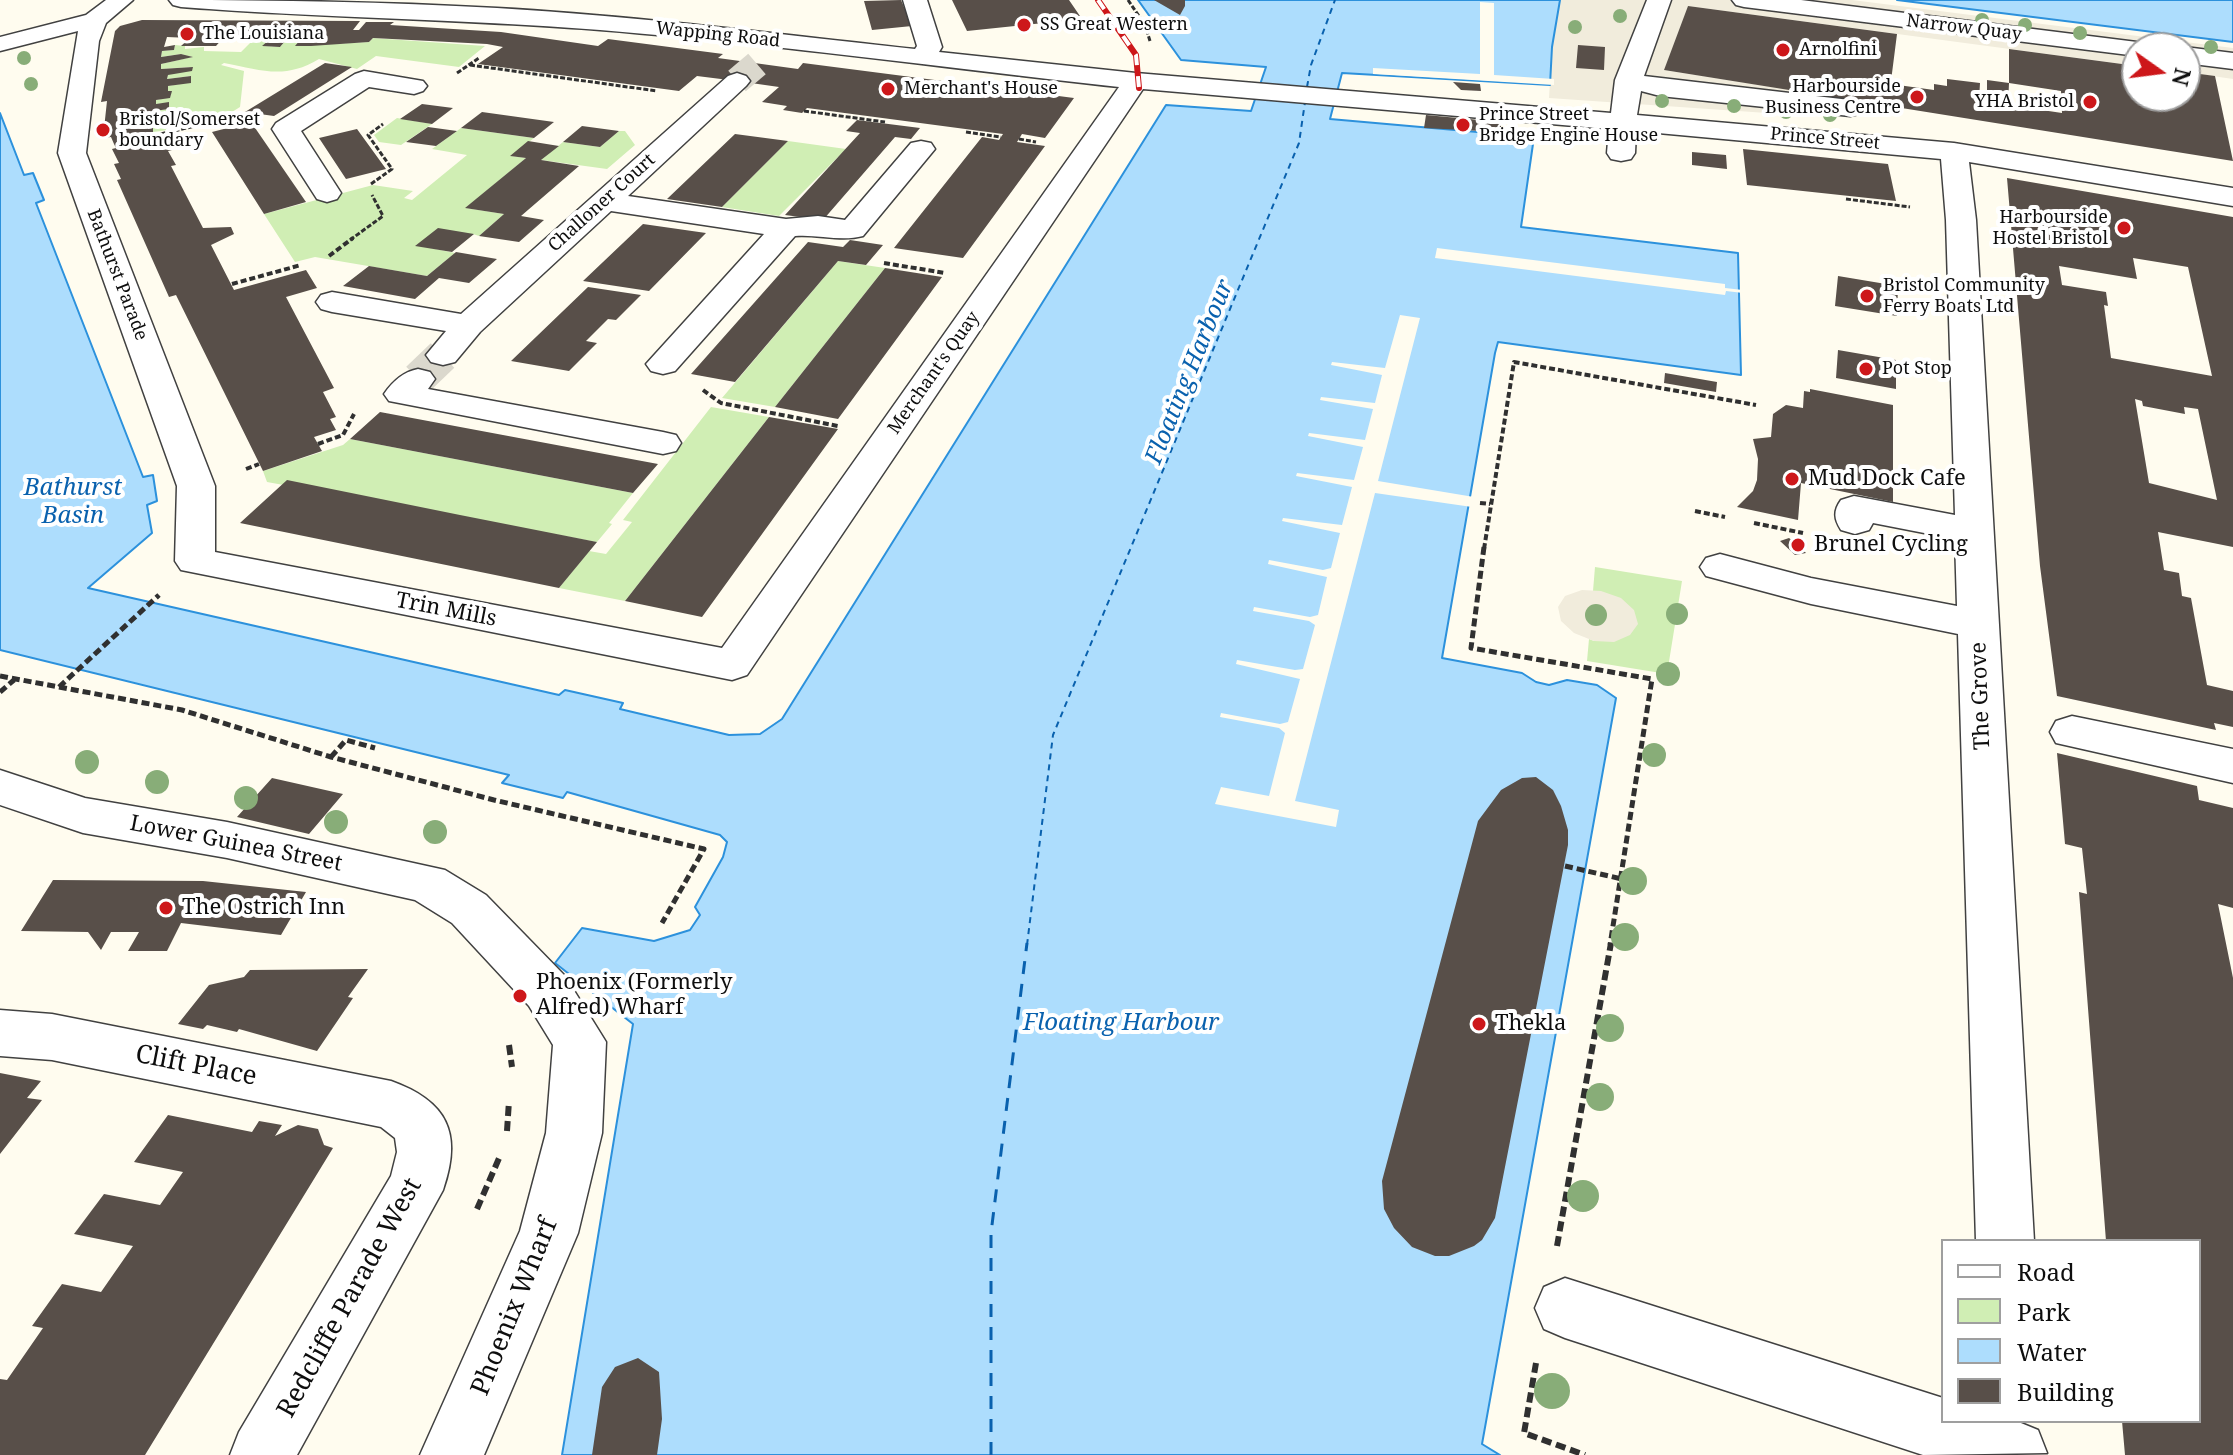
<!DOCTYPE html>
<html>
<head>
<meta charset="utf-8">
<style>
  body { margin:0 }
  #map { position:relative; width:2233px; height:1455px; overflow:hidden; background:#fffcef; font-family:"Noto Serif",serif }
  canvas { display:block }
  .legend { position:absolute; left:1941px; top:1239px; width:260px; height:184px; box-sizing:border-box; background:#fff; border:2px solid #9f9f9f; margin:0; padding:10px 14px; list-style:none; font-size:24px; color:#0e0e0e }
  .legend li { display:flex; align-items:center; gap:16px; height:40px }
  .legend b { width:40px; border:2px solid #9f9f9f }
  .north { position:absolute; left:2121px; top:32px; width:80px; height:80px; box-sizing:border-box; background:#fff; border:2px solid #9f9f9f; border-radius:50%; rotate:104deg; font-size:22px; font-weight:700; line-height:32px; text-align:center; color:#0e0e0e }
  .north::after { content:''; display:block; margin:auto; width:28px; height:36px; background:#cd171a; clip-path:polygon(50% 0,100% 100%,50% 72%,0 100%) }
</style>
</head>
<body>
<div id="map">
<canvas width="2233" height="1455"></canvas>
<ul class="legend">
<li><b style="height:10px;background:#fff"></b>Road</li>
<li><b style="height:22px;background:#d0eeb4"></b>Park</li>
<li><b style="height:22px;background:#adddfd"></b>Water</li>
<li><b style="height:22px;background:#584f49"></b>Building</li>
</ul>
<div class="north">N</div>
</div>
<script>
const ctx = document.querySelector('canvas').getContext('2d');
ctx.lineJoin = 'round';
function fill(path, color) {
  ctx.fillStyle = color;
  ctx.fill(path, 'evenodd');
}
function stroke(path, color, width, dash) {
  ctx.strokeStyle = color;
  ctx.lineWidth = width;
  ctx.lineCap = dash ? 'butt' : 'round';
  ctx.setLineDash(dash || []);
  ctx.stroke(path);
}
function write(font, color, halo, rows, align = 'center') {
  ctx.font = font + ' "Noto Serif",serif';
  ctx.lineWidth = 8;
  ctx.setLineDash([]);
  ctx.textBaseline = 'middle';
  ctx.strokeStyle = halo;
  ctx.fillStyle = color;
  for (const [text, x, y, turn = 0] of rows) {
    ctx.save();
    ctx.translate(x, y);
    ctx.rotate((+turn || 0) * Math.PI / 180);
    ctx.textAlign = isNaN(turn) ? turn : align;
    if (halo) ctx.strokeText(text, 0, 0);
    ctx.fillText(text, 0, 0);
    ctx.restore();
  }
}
const green = new Path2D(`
  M373 38 485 46 459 67 376 56 357 69 319 59C284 80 262 70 224 63L221 65 244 71 240 107C215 124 183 128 153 132V124L167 122V115L153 117 154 111 169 109V103L156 104V100L170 97 171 92 168 91V86L191 82V76L167 79 168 75 192 67 161 69V64L192 57 181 54 161 57 162 51 174 50 175 45 185 46V49L204 47V51L241 52 253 40H269L264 46 280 47 286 40H300L296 46 369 42Z
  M397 118 432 124 401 145 379 142 374 135Z
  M461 128 534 138 511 156 526 158 466 208 504 214 479 236 473 234 416 245 455 253 427 276 315 257 295 262 264 214 373 185 413 191 404 198 412 200 467 155 432 149Z
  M619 131H625L635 145 607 169 541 160 563 142 600 147Z
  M788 141 846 149 779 216 722 207Z
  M838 261 885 268 775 407 722 398Z
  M711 407 769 417 625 601 559 588 589 551 606 554 632 522 623 520Z
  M350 439 633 493 609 523 612 524 597 542 267 482 263 471 343 445Z
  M1595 567 1682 581 1667 674 1587 661 1589 639 1594 641 1601 591H1593Z`);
const plaza = new Path2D(`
  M1560 0H1852L2233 48V79L2185 72V48H2137V66L1688 6 1664 70 1888 105 1887 117 1796 108 1767 113 1549 98 1552 47Z
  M1582 590 1601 591 1621 598 1634 610 1638 624 1630 635 1614 642 1594 641 1574 633 1561 621 1558 607 1565 596Z`);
const water = new Path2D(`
  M1138 0H1560L1552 47 1550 85 1342 73 1330 119 1534 137 1521 227 1738 253 1741 375 1498 342 1495 353 1442 658 1522 673 1536 682 1549 685 1567 680 1597 685 1616 698 1482 1444 1500 1455H562L633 1024 555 963 582 928 654 941 690 930 700 915 695 907 723 857 727 842 720 835 567 792 563 798 502 783 509 775 0 650V113L24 175 33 173 44 200 36 203 143 477 153 475 157 501 147 505 152 533 88 588 559 695 565 690 623 703 620 709 729 735 760 734 782 719 1166 105 1251 111 1266 67 1181 60Z
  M1897 0H2233V42Z`);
const pier = new Path2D(`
  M1480 2 1494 3V75L1554 79V85L1373 74V68L1480 74Z
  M1437 248 1725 284V288L1743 290V293L1726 291 1725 295 1435 258Z
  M1400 315 1420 318 1378 481 1474 497 1472 507 1375 493 1295 801 1339 810 1336 827 1215 804 1221 787 1269 796 1285 733 1279 728 1220 717 1221 713 1280 724 1288 722 1300 679 1236 664 1237 660 1295 670 1303 669 1315 625 1309 621 1253 611 1254 607 1310 617 1318 615 1327 577 1268 564 1269 560 1323 570 1331 568 1340 533 1282 521 1283 518 1342 525 1352 487 1296 476 1297 473 1354 480 1363 447 1308 436 1309 433 1365 440 1373 409 1320 400 1321 397 1375 403 1382 375 1331 365 1332 362 1385 368Z`);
const ferryFar1 = new Path2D(`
  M1307 87 1311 65 1335 0
  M1027 945 1053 735 1299 143 1305 102`);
const ferry = new Path2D(`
  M991 1455V1233L1027 943`);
const building = new Path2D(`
  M901 0 912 26 872 30 864 1Z
  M952 0H1069L1082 19 967 31Z
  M1154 0H1185V6L1180 15Z
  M1688 6 1897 34 1891 81 1898 82V85L1934 90V84L1947 86V79L1980 83 1979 100 1987 101V80L2009 83 2008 105 2062 113 2061 91 2009 83V49L2137 66V96H2185V72L2215 76 2233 161 1664 70Z
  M142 20 360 21 353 30H359L366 22H394L390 25 501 32 598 46 608 39 723 54 718 58 798 69 803 63 1074 98 1045 138 1022 134 1019 139 1017 142 1045 146 963 258 894 248 982 137 999 140 1003 134 807 108 802 113 783 110 787 106 762 102 779 87 737 81 697 76 679 91 478 64 503 47 487 44 373 38 369 42 311 46H295L300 40H286L280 47 262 46 269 40H253L257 37H224L216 46H181L190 38 167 37 164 47 175 45 174 50 162 51 161 57 181 54 193 57 161 64V69L193 67 192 71 168 75 167 79 191 76V83L168 86V91H172L170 98 156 100V104L169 102V109L154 111 153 117 168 115 167 122 153 124V132L146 133 147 140 165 136 172 150 168 151 176 165 171 166 203 228 231 227 234 234 211 245 234 290 306 270 317 288 286 297 334 388 323 392 336 417 330 419 336 430 314 437 322 451 263 471 176 295 169 297 117 180 121 179 114 164 119 163 112 149 116 148 114 144 111 137 103 138 107 101 101 102 115 31 120 26Z
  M1578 45 1605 47 1604 70 1576 68Z
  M325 63 352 67 274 116 245 112Z
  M1453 82 1480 84 1481 91 1461 90Z
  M422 104 453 108 432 124 400 119Z
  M482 112 554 122 534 138 461 128Z
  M1426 115 1501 122V132L1424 128Z
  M857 120 920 128 911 139 895 137 823 220 785 215 860 133 846 131Z
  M251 122 306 202 264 214 212 132Z
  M582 126 619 131 600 147 563 142Z
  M428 127 457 131 436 146 406 142Z
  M357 129 386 169 346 179 319 138Z
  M735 134 788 141 722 207 667 199Z
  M528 141 559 146 541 160 579 166 521 216 544 220 519 242 479 236 504 214 465 208 526 158 510 156Z
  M1743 149 1888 164 1896 201 1747 185Z
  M1692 152 1726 155 1727 169 1692 165Z
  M2007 178 2233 217V547L2158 532 2164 570 2179 573 2182 596 2191 598 2207 685 2233 691V727L2214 723 2216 730 2057 696 2040 566ZM2133 258 2188 267 2212 376 2111 358 2104 305 2108 306 2106 292 2062 285 2059 266 2137 279ZM2135 399 2142 401 2143 406 2185 414 2184 407 2198 409 2217 500 2149 483Z
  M643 224 706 233 649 291 583 281Z
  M438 228 474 234 452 252 415 246Z
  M850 240 883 245 866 265 838 261 735 382 691 374 808 242 843 247Z
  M456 252 497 259 469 283 439 278 415 299 343 286 369 266 427 276Z
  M885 268 942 277 838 419 775 407Z
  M1838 276 1898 286 1897 316 1835 306Z
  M588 287 641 295 616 320 608 319 586 341 597 343 569 371 511 361Z
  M1838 350 1896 360V389L1836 378Z
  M1665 373 1717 382 1716 392 1664 383Z
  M1810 389 1893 405V502L1801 483 1798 520 1737 507 1753 491 1757 480 1758 459 1753 439 1771 437 1773 414 1786 405 1803 408 1804 391 1810 392Z
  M380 412 658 464 633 493 350 439Z
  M769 417 838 429 702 617 625 601Z
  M287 480 460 515 597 542 559 588 240 523Z
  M1789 538 1798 545 1806 553 1795 555 1780 541Z
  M2057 753 2197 786 2199 800 2233 808V908L2218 904 2233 978V1455H2125L2122 1421H2199V1241H2106L2079 892 2087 894 2082 848 2065 844Z
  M1536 777 1553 790 1561 806 1568 830V845L1495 1218 1482 1240 1474 1246 1449 1256H1435L1412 1247 1394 1228 1384 1209 1382 1181 1478 821 1501 790 1522 778Z
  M272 778 343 794 309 834 237 817Z
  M53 880 203 881 306 892 281 935 181 923 167 951H128L139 932H111L101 950 88 932 21 931Z
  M368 969 348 997 353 998 317 1051 239 1029 237 1032 207 1025 203 1029 178 1024 209 985 244 977 250 970Z
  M0 1073 41 1081 27 1098 42 1100 0 1154Z
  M168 1115 252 1132 259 1121 282 1125 275 1136 298 1125 318 1129 324 1145 333 1148 145 1455H0V1379L7 1380 43 1328 32 1326 62 1284 101 1292 133 1246 74 1234 104 1194 160 1205 183 1172 134 1162Z
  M638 1358 659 1372 662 1419 657 1455H592L602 1387 615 1367Z`);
const minorTunnelFar1 = new Path2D(`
  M737 81 757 64`);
const minorTunnel = new Path2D(`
  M418 379 443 355`);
const pathFar3 = new Path2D(`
  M1128 0 1145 25 1150 41
  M470 65 657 91
  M457 73 479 58
  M804 111 885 122
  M966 132 1001 137
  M147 137 244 115
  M1019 139 1036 142
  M371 184 392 169 368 135 383 124
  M1846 199 1910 207
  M350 240 383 216 372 195`);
const pathFar2 = new Path2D(`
  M329 256 353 238
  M884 263 945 273
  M232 284 301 265
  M703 390 721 403 838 426
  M318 444 343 435 354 414
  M246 469 259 464
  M1480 503 1490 504
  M1695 511 1725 517
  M1754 523 1803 533
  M1484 549 1514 362 1756 405`);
const pathFar1 = new Path2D(`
  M1484 547 1471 648 1652 679 1610 945
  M0 676 182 710 331 757 494 800 704 849 662 923
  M59 687 159 595
  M0 692 14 680
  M331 757 346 740 375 748
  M1565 866 1622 879`);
const path = new Path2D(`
  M509 1045 512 1067
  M507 1131 509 1101
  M477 1209 500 1156
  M1557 1246 1611 943
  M1536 1363 1524 1433 1585 1455`);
const minor = new Path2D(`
  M106 0H133L106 23 99 41 86 153 215 486V552L722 648 1119 87C946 68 773 44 600 30 460 19 320 18 181 7L173 5 169 0C278 0 388 2 497 8 637 16 776 34 915 49L917 46 903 0H927L942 47 939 52 1136 73 1611 113 1615 80 1647 0H1671L1644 76 1850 100 1859 102 1863 108 1859 114 1850 116 1660 96 1641 91 1637 115 1954 143 2233 188V206L1969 162 1976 220 2034 1241H1976L1958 634 1811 604 1706 576 1700 567 1706 558 1720 554 1811 578 1957 606 1955 539 1873 523 1869 530 1855 534 1841 530C1834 519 1833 511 1841 500L1854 496 1955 515 1946 220 1941 159 1636 131 1635 153 1631 159 1621 161 1611 159 1607 153 1609 129 1143 89 747 675 732 680 181 570 175 561 177 486 58 153 78 31 0 51V37L86 15Z
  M1732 0H1801L2137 42 2149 48H2137V56L1744 7 1736 5Z
  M2185 47 2233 53V69L2185 63Z
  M364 71 423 81 427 86 423 91 414 94 369 87 301 131 341 193 337 199 327 202 317 199 272 129 276 123 355 74Z
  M737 73 746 76 750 81 746 86 628 196 786 219 818 216 845 220 911 143 921 141 931 143 935 149 863 236C841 242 817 234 795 236L675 371 663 374 651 371 646 364 764 234 611 211 480 332 455 362 443 365 431 362 426 355 446 331 332 312 321 309 316 302 321 295 332 292 461 314 728 76Z
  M418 369 430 372 435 379 428 389 663 432 676 435 681 443 676 451 663 454 389 401 384 394C393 381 403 372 418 369Z
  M2072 716 2233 749V783L2056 743 2050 732 2056 721Z
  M0 770 85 798 227 822 445 870 486 895 565 976 606 1042 602 1133 578 1233 484 1455H420L520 1231 546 1133 553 1045 529 1006 452 923 415 900 227 858 83 833 0 805Z
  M0 1010 52 1014 391 1081C447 1101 463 1133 443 1190L297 1455H230L239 1432 391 1176 397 1152 395 1138 381 1127 52 1060 0 1056Z
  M1565 1278 1943 1398V1421H2016L2038 1430 2047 1453 1923 1455 1565 1338 1544 1329 1535 1308 1544 1287Z`);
const rail = new Path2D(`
  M1098 0 1136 55 1139 88`);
const trees = [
  [1620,16,7],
  [1982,20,7],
  [2025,25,7],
  [1575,27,7],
  [2080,33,7],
  [2211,47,7],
  [24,58,7],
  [31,84,7],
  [1662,101,7],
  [1734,106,7],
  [1786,112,7],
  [1830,115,7],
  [1677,614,11],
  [1596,615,11],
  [1668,674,12],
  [1654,755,12],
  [87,762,12],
  [157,782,12],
  [246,798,12],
  [336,822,12],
  [435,832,12],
  [1633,881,14],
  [1625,937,14],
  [1610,1028,14],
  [1600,1097,14],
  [1583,1196,16],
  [1552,1391,18]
];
const markers = [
  [1024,25,8,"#cd171a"],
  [187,34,8,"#cd171a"],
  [1783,50,8,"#cd171a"],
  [888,89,8,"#cd171a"],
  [1917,97,8,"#cd171a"],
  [2090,102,8,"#cd171a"],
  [1463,125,8,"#cd171a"],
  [103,130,8,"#cd171a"],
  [2124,228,8,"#cd171a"],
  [1867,296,8,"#cd171a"],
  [1866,369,8,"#cd171a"],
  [1792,479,8,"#cd171a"],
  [1798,545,8,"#cd171a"],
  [166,908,8,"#cd171a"],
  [520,996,8,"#cd171a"],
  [1479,1024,8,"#cd171a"]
];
const farPoinames = [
  ["SS Great Western",1040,25],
  ["The Louisiana",203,34],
  ["Arnolfini",1799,50],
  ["Harbourside",1901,87,"right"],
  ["Business Centre",1901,108,"right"],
  ["Merchant's House",904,89],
  ["YHA Bristol",2074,102,"right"],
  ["Prince Street",1479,115],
  ["Bridge Engine House",1479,136],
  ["Bristol/Somerset",119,120],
  ["boundary",119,141],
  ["Harbourside",2108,218,"right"],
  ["Hostel Bristol",2108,239,"right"],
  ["Bristol Community",1883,286],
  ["Ferry Boats Ltd",1883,307],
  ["Pot Stop",1882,369]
];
const farStreetnames = [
  ["Narrow Quay",1964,28,7],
  ["Wapping Road",718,35,6],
  ["Prince Street",1825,139,5],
  ["Challoner Court",602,203,-42],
  ["Bathurst Parade",117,275,69],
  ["Merchant's Quay",934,373,-55]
];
const poiNames = [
  ["Mud Dock Cafe",1808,479],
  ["Brunel Cycling",1814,545],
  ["The Ostrich Inn",182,908],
  ["Phoenix (Formerly",536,983],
  ["Alfred) Wharf",536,1008],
  ["Thekla",1495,1024]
];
const streetNames = [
  ["Trin Mills",446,610,11],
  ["The Grove",1981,696,-92],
  ["Lower Guinea Street",236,844,11]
];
const waterNames = [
  ["Floating Harbour",1190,372,-68],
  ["Bathurst",73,488],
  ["Basin",73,516],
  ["Floating Harbour",1121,1023]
];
const nearStreetnames = [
  ["Clift Place",196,1066,11],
  ["Redcliffe Parade West",350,1298,-61],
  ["Phoenix Wharf",515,1307,-68]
];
fill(green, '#d0eeb4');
fill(plaza, '#f1ecdc');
fill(water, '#adddfd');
stroke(water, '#2c91dc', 2);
fill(pier, '#fffcef');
stroke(ferryFar1, '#0961ae', 2, [6, 5]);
stroke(ferry, '#0961ae', 3, [13, 10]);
fill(building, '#584f49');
stroke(minorTunnelFar1, '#dbd8cd', 27, [27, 13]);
stroke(minorTunnel, '#dbd8cd', 34, [34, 17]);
stroke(minor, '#414141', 3);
stroke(pathFar3, '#303030', 3, [5, 2]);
stroke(pathFar2, '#303030', 4, [6, 3]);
stroke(pathFar1, '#303030', 5, [8, 4]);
stroke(path, '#303030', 6, [10, 5]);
fill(minor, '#fff');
stroke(rail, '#cd171a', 6);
stroke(rail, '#fff', 4, [11]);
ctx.fillStyle = '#88ad78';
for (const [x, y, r] of trees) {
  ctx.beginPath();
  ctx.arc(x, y, r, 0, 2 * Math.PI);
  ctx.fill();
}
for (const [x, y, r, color] of markers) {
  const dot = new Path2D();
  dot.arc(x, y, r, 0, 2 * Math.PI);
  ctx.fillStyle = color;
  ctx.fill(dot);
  stroke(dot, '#fff', 3);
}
write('18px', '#0e0e0e', '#fff', farPoinames, 'left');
write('18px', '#0e0e0e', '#fff', farStreetnames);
write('22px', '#0e0e0e', '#fff', poiNames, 'left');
write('22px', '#0e0e0e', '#fff', streetNames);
write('italic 24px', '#0961ae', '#fff', waterNames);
write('26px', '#0e0e0e', '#fff', nearStreetnames);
</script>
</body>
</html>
